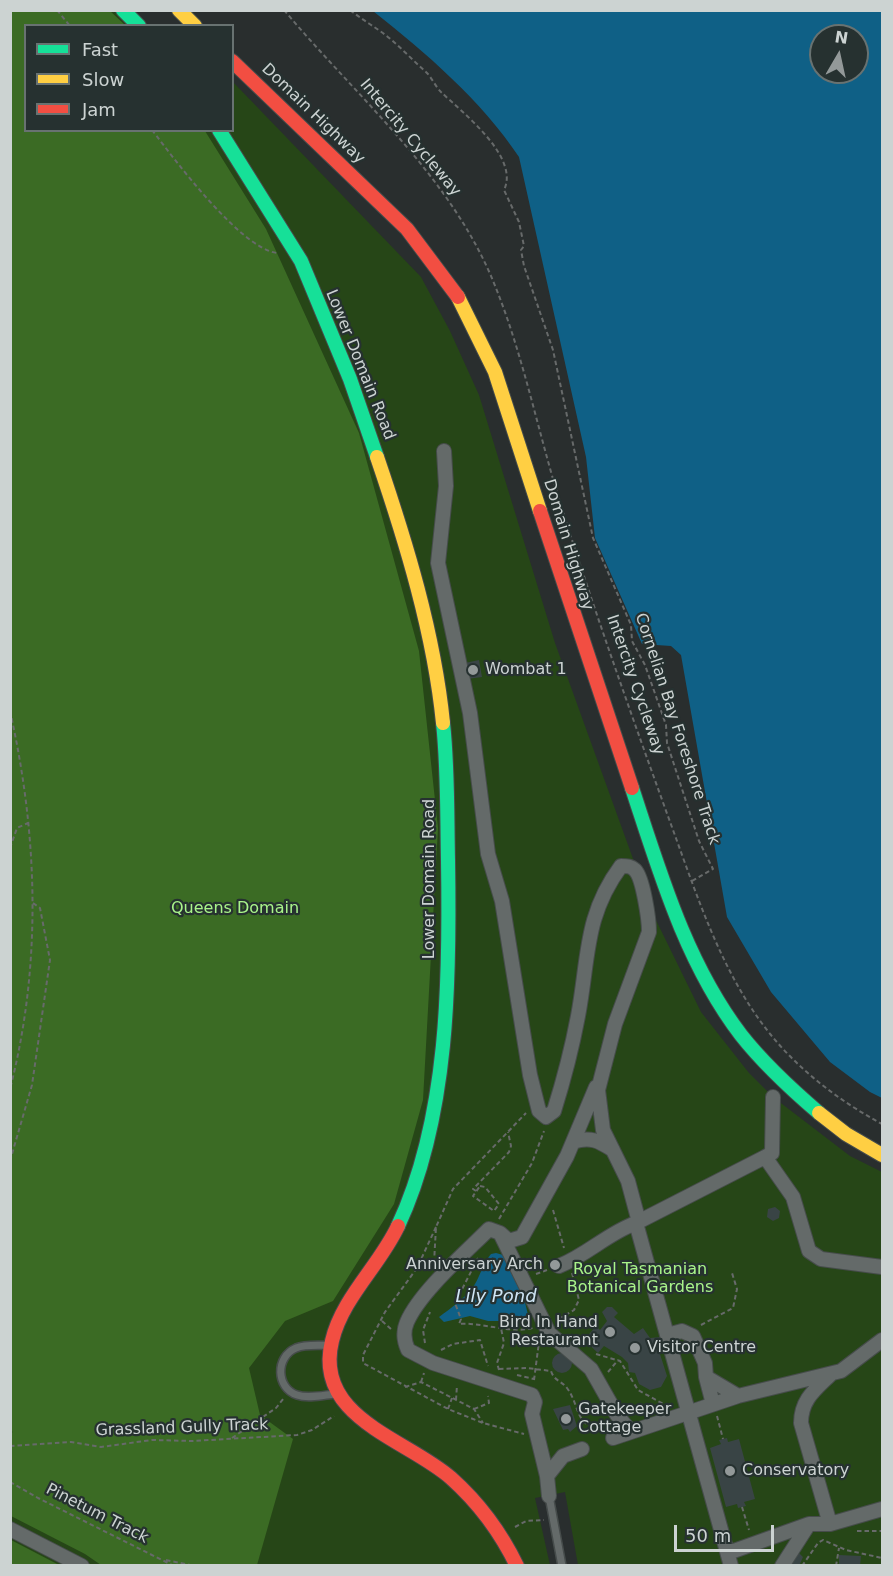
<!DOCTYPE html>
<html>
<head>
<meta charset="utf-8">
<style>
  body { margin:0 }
  #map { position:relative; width:893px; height:1576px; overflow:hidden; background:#292e2e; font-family:"DejaVu Sans",sans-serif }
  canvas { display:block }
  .frame { position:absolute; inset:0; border:12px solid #ccd3d2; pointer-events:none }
  .legend { position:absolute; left:24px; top:24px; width:210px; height:108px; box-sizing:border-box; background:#263130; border:2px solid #687271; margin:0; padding:8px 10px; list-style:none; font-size:18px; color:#ccd3d2 }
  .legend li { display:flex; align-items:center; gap:12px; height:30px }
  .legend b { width:30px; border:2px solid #687271 }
  .north { position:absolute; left:809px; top:24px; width:60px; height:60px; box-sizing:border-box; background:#263130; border:2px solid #687271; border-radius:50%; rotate:9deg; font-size:16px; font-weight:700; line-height:24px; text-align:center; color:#ccd3d2 }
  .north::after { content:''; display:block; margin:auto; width:21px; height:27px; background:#939999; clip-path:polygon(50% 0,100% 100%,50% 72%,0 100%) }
  .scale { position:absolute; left:674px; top:1525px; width:100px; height:27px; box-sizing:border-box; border:3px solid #ccd3d2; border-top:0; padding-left:8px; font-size:18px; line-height:21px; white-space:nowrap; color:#ccd3d2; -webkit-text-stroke:4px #263130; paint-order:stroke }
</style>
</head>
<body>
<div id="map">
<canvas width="893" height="1576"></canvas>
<div class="frame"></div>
<ul class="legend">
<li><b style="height:8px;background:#16e098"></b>Fast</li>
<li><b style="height:8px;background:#ffcf43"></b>Slow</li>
<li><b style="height:8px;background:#f24e42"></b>Jam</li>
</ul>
<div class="north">N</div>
<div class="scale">50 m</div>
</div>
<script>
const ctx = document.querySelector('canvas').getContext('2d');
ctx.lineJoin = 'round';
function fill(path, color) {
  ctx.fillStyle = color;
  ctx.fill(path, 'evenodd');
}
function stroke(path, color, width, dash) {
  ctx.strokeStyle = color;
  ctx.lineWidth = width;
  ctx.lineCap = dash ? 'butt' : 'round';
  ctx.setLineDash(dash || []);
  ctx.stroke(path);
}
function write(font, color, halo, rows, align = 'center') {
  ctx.font = font + ' "DejaVu Sans",sans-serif';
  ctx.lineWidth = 4.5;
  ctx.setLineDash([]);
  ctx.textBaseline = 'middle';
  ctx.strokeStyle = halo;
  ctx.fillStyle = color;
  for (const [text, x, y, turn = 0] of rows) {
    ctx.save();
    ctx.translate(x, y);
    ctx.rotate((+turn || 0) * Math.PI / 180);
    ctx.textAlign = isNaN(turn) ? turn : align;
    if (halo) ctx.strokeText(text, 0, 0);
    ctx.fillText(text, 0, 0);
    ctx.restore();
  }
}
const green = new Path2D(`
  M11 11H112L141 25 26 26V130H232L233 82 421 277 450 331 479 395 555 643 653 914 701 1012 749 1073 773 1097 850 1156 882 1172V1565H578L565 1492 535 1498 550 1565 11 1566Z`);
const forest = new Path2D(`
  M11 11H110L125 25 26 26V130L205 131 266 229 359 433 419 651 438 828 423 1100 394 1204 333 1301 285 1321 249 1368 260 1415 293 1439 257 1565H101L85 1554 11 1516 10 1433 13 1432 10 1431Z
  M11 1540 59 1565H11Z`);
const water = new Path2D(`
  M373 11H882V1098L870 1092 830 1062 771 992 727 917 681 655 671 646 642 644 595 538 586 457 519 157C481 100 426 53 373 11ZM821 36H857V72H821Z
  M496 1253 503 1255C515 1275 526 1298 529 1321H488L470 1316 444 1322 439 1317C451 1308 467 1297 475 1284 481 1274 483 1263 491 1254Z`);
const building = new Path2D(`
  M479 660 482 677 467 679 465 663Z
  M775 1207 780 1211 779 1218 773 1221 767 1217 768 1209Z
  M607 1307H612L618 1313 614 1317 634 1334 643 1328 650 1338 661 1337 664 1350 660 1354 667 1376 661 1387 650 1390 639 1384 635 1373 629 1372 628 1363 622 1357 604 1346 598 1353 584 1340 596 1326 600 1330 607 1321 602 1312Z
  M552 1363a10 10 0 1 1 20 0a10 10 0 1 1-20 0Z
  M570 1405 577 1426 570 1432 568 1429 563 1430 553 1409Z
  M727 1438 728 1442 739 1439 755 1499 744 1502 746 1506 738 1508 737 1504 726 1507 710 1448 721 1444 719 1440Z
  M798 1552 803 1557 799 1566H786Z
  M839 1555 861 1556 860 1566H839Z`);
const path = new Path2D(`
  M57 10 70 26
  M284 10C356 96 446 172 491 276 523 351 538 434 563 512 596 615 632 717 669 819 696 892 721 974 771 1035 801 1072 841 1102 882 1124
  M350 10C360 18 370 24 380 31 396 42 410 58 425 71 431 76 435 86 441 92 463 113 520 157 504 190L519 222 524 246 521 250 524 266 553 350 593 538 631 625 632 641 645 665 666 725 667 743 699 841 713 869 692 881
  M152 130C175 160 240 248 277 253
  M10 711C38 835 42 965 10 1089
  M10 848 17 828 28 823
  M10 1161 32 1085 50 960 40 908 33 903
  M480 1186 485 1187 499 1204 494 1211 473 1196Z
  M476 1191 473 1189 509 1152 511 1146 508 1132
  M553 1210 564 1248
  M499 1219 532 1163 544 1131
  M436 1227 417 1268 385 1312 363 1355V1363L448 1409 483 1423 524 1434
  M478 1258 455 1303 461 1319 459 1324C483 1322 509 1334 533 1328
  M434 1263 436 1227 453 1189 526 1113
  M536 1274 547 1270
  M559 1319 574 1310 579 1300 572 1273
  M382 1321 391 1329
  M701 1325 733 1308 737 1289 732 1273
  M425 1343 423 1330 430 1312
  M441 1350 453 1344 480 1340 488 1366
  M596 1354 620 1361 638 1390 667 1406
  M499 1369 527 1368 551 1371C554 1381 562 1381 567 1388 581 1407 574 1428 604 1428
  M499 1370 497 1363 504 1343 501 1328
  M608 1372 618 1360
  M517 1375 534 1379
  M534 1380 539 1342
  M421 1382 424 1373
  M405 1387 421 1382 474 1409 483 1423
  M456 1400 457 1385
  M448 1409 452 1398
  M474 1409 489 1403 488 1396
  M717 1416 723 1439
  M232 1438 276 1408 284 1398
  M10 1446 71 1442 101 1447 152 1440 192 1441 297 1435 312 1430 334 1416
  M10 1482 38 1498 174 1566
  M742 1507 749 1530
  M515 1527 526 1521 544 1520
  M857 1531H882
  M166 1560 195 1566
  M802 1566 818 1543 823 1540 846 1550 882 1558
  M836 1566 839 1548`);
const lane = new Path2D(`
  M329 1345C319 1346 306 1344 296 1348 275 1357 276 1388 297 1395 308 1399 324 1395 335 1394
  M549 1496 562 1566`);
const street = new Path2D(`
  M444 451 446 486 438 563 470 713 488 854 502 901 530 1075 539 1111 546 1117 554 1111C564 1079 572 1048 578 1016 589 958 584 916 621 866 627 866 631 866 635 870 643 878 649 919 649 932L615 1024 598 1090 603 1130 628 1181 639 1222
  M573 1142C590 1136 599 1141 613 1150
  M765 1157 772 1153 773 1097
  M500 1233 509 1241 522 1237 567 1156 596 1087
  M559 1266C587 1255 608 1233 636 1223
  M667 1335 682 1331 693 1336 705 1363 706 1377
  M713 1404 706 1377 738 1396
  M622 1435 738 1396 841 1371 882 1340
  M547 1476 532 1414 535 1402 532 1395 433 1363 408 1350C404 1341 403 1331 407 1322 420 1292 465 1253 489 1229L500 1233 549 1333 591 1369 617 1415 631 1432 613 1438
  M549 1496 547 1476 563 1456 582 1449
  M830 1524 801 1423C801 1399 816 1389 831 1374
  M10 1529 82 1566
  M728 1553 809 1524H830L882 1509
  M731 1566 636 1223 765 1157 793 1197 809 1251 821 1259 882 1267
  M782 1566 809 1524`);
const fast = new Path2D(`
  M123 10 139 26
  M219 130 301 261 350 379 377 457
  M632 788C660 873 686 963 741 1035 763 1063 791 1089 819 1113
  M398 1226C449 1117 450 978 448 860 447 814 448 769 443 723`);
const slow = new Path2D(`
  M179 10 195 26
  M458 297 495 372 540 511
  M377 457C406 542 434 633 443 723
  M819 1113 846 1134 882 1155`);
const jam = new Path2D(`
  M232 61 407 229 458 297
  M540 511 632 788
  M398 1226C380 1265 342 1298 332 1341 313 1418 407 1439 451 1478 479 1503 501 1533 517 1566`);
const markers = [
  [473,670,6,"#939999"],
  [555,1265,6,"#939999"],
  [610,1332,6,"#939999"],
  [635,1348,6,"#939999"],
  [566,1419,6,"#939999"],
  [730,1471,6,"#939999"]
];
const streetNames = [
  ["Domain Highway",313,114,44],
  ["Intercity Cycleway",410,138,50],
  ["Lower Domain Road",360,365,68],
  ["Domain Highway",568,545,73],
  ["Intercity Cycleway",635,685,71],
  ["Cornelian Bay Foreshore Track",677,729,72],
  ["Lower Domain Road",430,879,-90],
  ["Grassland Gully Track",182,1428,-2],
  ["Pinetum Track",97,1514,27]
];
const poiNames = [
  ["Wombat 1",485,670],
  ["Anniversary Arch",543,1265,"right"],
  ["Bird In Hand",598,1323,"right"],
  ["Restaurant",598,1341,"right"],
  ["Visitor Centre",647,1348],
  ["Gatekeeper",578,1410],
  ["Cottage",578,1428],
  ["Conservatory",742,1471]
];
const parkNames = [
  ["Queens Domain",235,909],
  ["Royal Tasmanian",640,1270],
  ["Botanical Gardens",640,1288]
];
const waterNames = [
  ["Lily Pond",496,1297]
];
fill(green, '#264617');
fill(forest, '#3b6b24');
fill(water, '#0f6086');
fill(building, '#394445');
stroke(lane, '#464c4b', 10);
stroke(street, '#464c4b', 16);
stroke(fast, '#464c4b', 16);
stroke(slow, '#464c4b', 16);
stroke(jam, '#464c4b', 16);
stroke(path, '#676a6a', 2, [4.5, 3]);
stroke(lane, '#646a69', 7);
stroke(street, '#646a69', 14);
stroke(fast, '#16e098', 14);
stroke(slow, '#ffcf43', 14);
stroke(jam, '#f24e42', 14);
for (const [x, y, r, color] of markers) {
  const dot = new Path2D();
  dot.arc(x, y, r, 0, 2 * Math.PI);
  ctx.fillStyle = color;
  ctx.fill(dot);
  stroke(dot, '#263130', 2);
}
write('16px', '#ccd3d2', '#263130', streetNames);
write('16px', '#ccd3d2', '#263130', poiNames, 'left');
write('16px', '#a9f48a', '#263130', parkNames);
write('italic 18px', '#d0e6f5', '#263130', waterNames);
</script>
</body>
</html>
